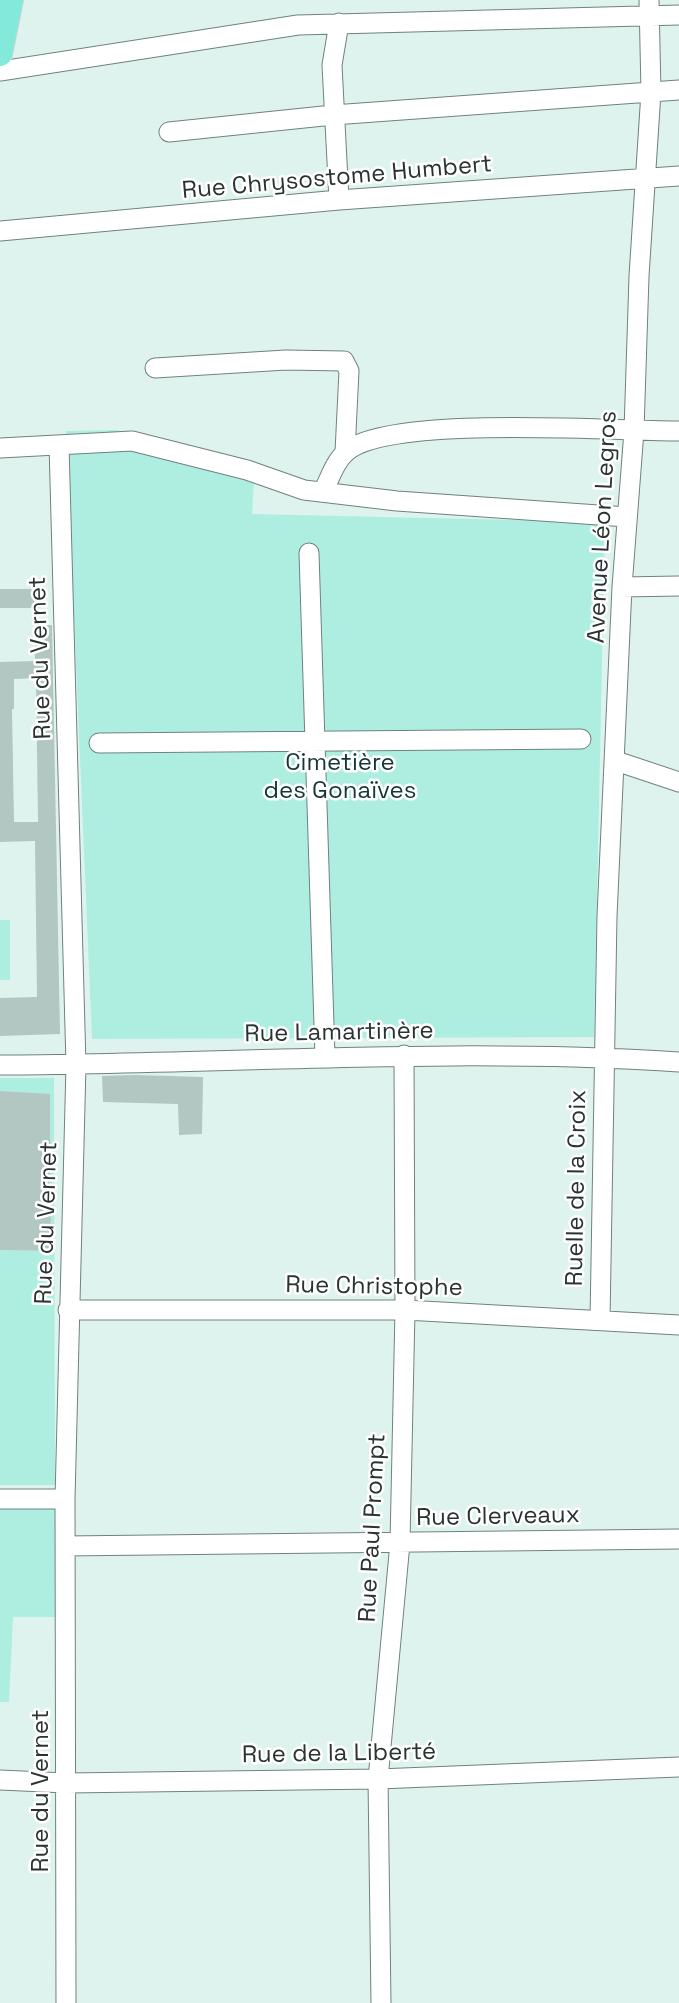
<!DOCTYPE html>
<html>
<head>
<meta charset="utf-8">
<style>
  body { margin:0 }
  canvas { display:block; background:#def3ee }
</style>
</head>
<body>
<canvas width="679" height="2003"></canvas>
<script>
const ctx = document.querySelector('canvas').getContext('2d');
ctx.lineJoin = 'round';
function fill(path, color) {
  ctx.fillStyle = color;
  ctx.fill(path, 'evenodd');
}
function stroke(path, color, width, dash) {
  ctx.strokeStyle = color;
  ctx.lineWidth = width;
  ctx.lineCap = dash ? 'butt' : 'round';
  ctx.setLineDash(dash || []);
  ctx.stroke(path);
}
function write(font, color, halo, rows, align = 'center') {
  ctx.font = font + ' "Space Grotesk",sans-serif';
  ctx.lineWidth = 5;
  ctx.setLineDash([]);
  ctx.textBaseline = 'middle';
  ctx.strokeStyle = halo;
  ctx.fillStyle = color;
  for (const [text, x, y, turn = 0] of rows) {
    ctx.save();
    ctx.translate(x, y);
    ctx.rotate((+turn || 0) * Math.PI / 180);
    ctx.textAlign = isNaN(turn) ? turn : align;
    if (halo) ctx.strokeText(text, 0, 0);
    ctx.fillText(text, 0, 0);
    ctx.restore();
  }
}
const green = new Path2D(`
  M116 430 255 462 252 514 605 522 594 1037 92 1039 66 431Z
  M0 920H10V980H0Z
  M0 1078H54L55 1485H0V1250L51 1251 50 1095 0 1091Z
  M0 1509H55L56 1617H13L9 1702H0Z`);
const building = new Path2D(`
  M0 589H41L40 608H0Z
  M35 625H52L60 1034 0 1036V998L37 997 35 841 0 842V662L35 661ZM36 678 38 822H14L12 709H14V679Z
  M135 1075 203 1077 202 1134 179 1135 178 1104 103 1102 102 1076Z
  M0 1091 50 1094 51 1251 0 1250Z`);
const minor = new Path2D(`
  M0 71 298 25 679 15
  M169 132 333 115 679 90
  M339 200 332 65 339 23
  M0 231 339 200 679 176
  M155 368 286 360 344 361 349 371 345 452
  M59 445 76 1065 65 1499 66 2003
  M0 448 132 441 247 470 304 490 397 501 627 517
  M323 492C330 478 335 461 347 451 392 415 612 431 679 431
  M309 553 325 1057
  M622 587 679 586
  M99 743 581 739
  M616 761 679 782
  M0 1065C226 1064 453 1047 679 1062
  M68 1310H405L679 1325
  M600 1320 607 916 622 587 634 431 639 276 651 92 649 0
  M0 1499H65
  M65 1546 679 1539
  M0 1780 66 1783 378 1779 679 1767
  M381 2003 378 1779 400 1543 405 1310 404 1055`);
const major = new Path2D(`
  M0 54 11 0`);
const streetNames = [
  ["Rue Chrysostome Humbert",337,178,-5],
  ["Avenue Léon Legros",603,527,-87],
  ["Rue du Vernet",41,658,-92],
  ["Rue Lamartinère",339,1033,-1],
  ["Ruelle de la Croix",577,1188,-89],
  ["Rue du Vernet",47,1223,-88],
  ["Rue Christophe",374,1287,1],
  ["Rue Clerveaux",498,1517,-1],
  ["Rue Paul Prompt",373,1528,-87],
  ["Rue de la Liberté",339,1754,-1],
  ["Rue du Vernet",41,1791,-90]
];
const parkNames = [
  ["Cimetière",340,763],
  ["des Gonaïves",340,791]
];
fill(green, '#aeeee1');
fill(building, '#b2c7c2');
stroke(minor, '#6f827e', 21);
stroke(major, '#d0d2d2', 26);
stroke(minor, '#fff', 19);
stroke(major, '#83e9db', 24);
write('24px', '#2a3331', '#fff', streetNames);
write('24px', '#153832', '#fff', parkNames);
</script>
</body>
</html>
